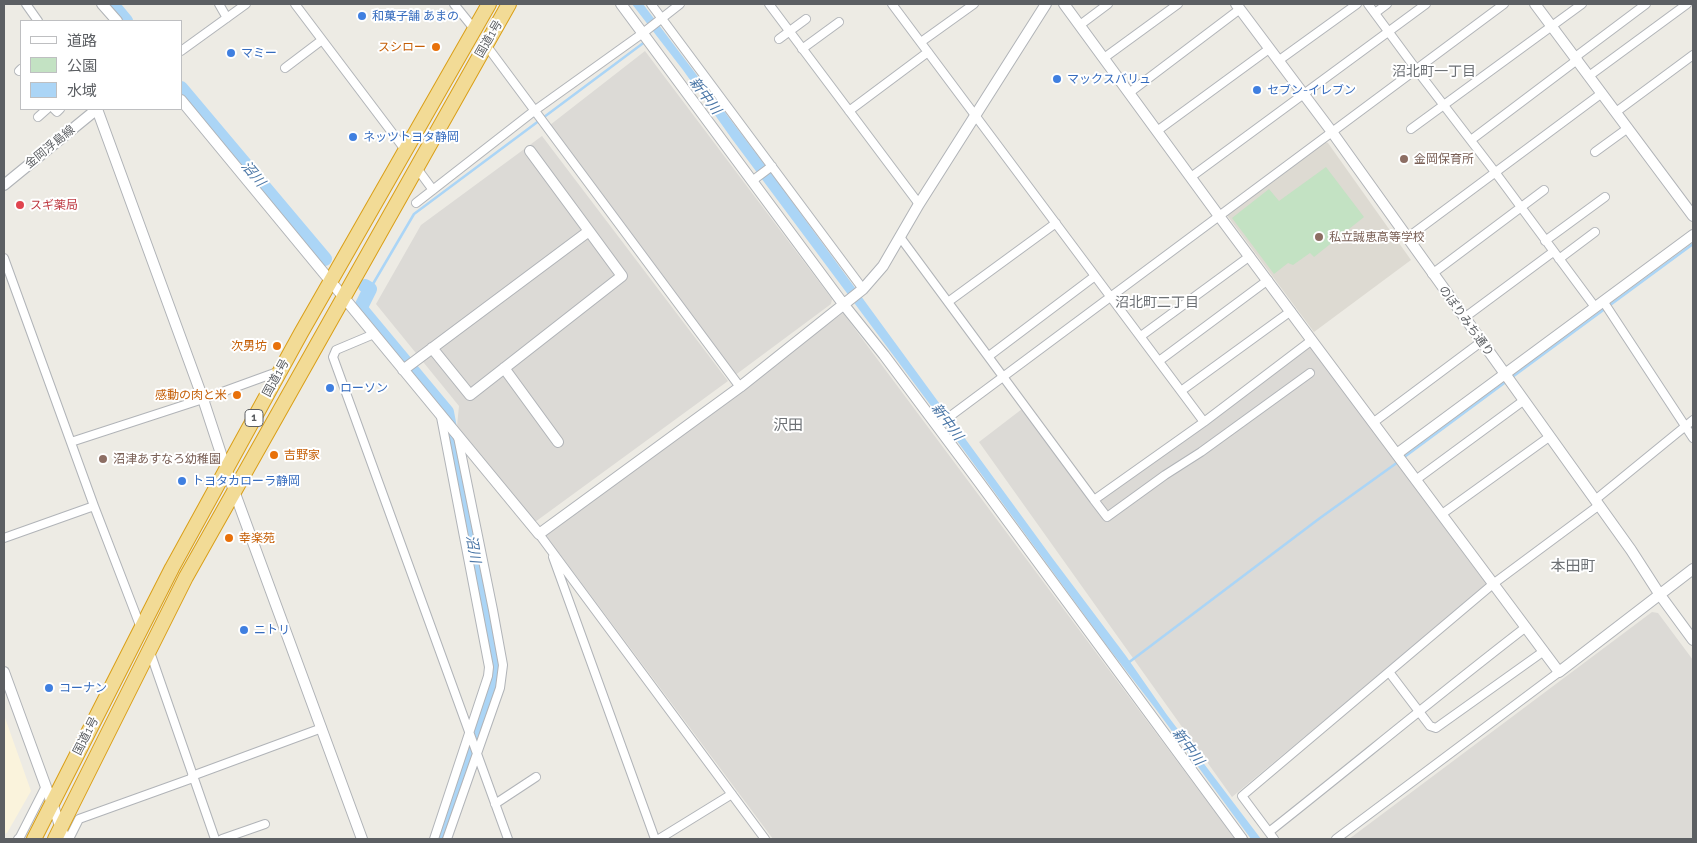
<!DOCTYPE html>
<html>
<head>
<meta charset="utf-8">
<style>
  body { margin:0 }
  #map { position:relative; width:1697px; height:843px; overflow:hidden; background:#edebe4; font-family:Raleway,"Noto Sans JP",sans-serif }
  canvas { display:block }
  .frame { position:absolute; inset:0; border:5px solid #5c5f63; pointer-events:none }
  .legend { position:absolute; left:20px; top:20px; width:162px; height:90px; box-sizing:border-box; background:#fff; border:1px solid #bebfc1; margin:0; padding:6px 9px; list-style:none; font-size:15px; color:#5c5f63 }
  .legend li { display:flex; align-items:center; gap:10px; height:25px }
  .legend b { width:25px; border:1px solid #bebfc1 }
</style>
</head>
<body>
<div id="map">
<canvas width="1697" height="843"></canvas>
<div class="frame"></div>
<ul class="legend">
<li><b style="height:6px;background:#fff"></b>道路</li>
<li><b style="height:14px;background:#c3e2c3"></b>公園</li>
<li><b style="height:14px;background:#abd5f6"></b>水域</li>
</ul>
</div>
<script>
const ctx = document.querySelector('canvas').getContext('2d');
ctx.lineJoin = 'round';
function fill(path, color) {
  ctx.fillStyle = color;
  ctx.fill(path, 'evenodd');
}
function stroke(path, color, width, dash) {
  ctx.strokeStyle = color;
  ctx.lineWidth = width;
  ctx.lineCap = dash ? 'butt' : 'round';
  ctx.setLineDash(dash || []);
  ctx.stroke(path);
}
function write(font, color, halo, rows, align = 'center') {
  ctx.font = font + ' Raleway,"Noto Sans JP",sans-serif';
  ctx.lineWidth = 4;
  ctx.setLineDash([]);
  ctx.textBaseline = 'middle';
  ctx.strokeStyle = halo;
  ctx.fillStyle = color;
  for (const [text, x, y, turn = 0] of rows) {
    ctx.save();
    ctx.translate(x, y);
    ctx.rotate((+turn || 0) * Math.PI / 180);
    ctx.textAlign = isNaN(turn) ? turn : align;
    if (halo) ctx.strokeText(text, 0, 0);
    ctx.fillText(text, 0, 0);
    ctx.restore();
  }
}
const commercial = new Path2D(`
  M4 715 31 791 7 833 4 834Z`);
const industrial = new Path2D(`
  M645 51 832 299 831 304 734 376 550 125Z
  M542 136 728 381 535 522 457 426 459 406 376 304 421 225Z
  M843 313 1235 839H773L545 534Z
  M1309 345 1487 585 1232 797 979 442 1022 409 1094 505Z
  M1652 612 1658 613 1693 660V839H1349Z`);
const education = new Path2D(`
  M1323 141 1328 143 1411 260 1314 332 1226 214Z`);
const green = new Path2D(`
  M1326 167 1364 217 1314 257 1310 253 1293 265 1288 263 1274 274 1232 218 1269 189 1279 201Z`);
const water = new Path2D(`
  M632 4H643L777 181 1053 559 1126 656 1167 715 1261 839H1251L1155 708 1107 646 949 430 732 139 683 70Z`);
const stream = new Path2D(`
  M370 289 414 214 646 41
  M1511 378 1693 244
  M1403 458 1507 381
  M1128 663 1320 518 1398 462`);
const river = new Path2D(`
  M112 4 126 21
  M181 88 325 259
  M365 286 370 289 361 307 362 310 447 412 494 667 492 683 439 839`);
const street = new Path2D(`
  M26 4 38 21
  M219 4 227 18
  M295 4 406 151
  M454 4 475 30
  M651 4 863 289
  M769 4 919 204
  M892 4 1204 422
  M1368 4 1416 69 1495 172 1595 307
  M1375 13 1387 4
  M1080 25 1108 4
  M779 39 806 19
  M921 42 974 4
  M486 45 740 387
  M802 49 839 22
  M181 51 246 4
  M1104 58 1178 4
  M1278 61 1357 4
  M285 68 322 40
  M19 71 21 69
  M1589 76 1687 4
  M1129 93 1240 9
  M54 109 57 112 60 109
  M849 111 928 52
  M1616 112 1693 55
  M38 117 47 109
  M1411 129 1582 4
  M1157 131 1269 49
  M1471 140 1577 60 1578 55 1646 4
  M1595 152 1628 128
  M416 167 433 190
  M1191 177 1426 4
  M752 181 772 166
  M416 203 534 111 643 33 680 4
  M900 237 1094 500 1204 422 1312 340
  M1407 238 1602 93
  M1545 241 1605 197
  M4 258 94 506 141 628
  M1559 259 1595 232
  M1432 274 1544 190
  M1603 301 1693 438
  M948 302 1056 223
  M1464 318 1553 252
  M374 334 336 350 333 357 508 839
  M1141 336 1250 256
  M989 356 1095 276
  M1159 361 1268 280
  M1181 391 1291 311
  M1374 422 1481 342
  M937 426 1504 4
  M71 442 203 399 280 371
  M1417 479 1523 401
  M1094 500 1107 517 1165 475 1201 452 1310 373
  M1595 500 1693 420
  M1442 514 1549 437
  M539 534 765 839
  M4 538 94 506
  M553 557 655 839
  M150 652 215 839
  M1389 672 1430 726 1436 728 1544 651
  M192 776 322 728
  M495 804 536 777
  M1269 832C1355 764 1439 694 1526 627
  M18 839 20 837 46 786
  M69 839 79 819 193 778
  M222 839 265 824
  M434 839 488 676 489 667 441 417
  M447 839 500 688 503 665 493 610 458 437
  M659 839 732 794
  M1274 839 1242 796 1493 584 1598 506
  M1336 839 1559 672`);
const secondary = new Path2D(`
  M102 4 117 21
  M621 4 844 305 884 355 979 482 1242 839
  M1064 4 1219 216 1559 672 1693 569
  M1236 4 1332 132 1631 550 1660 595 1693 640
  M1535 4 1693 216
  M181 100 539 534 740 387 863 289 883 266 919 204 1046 4
  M97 109 203 399 226 469 362 839
  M4 185 97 109
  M432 348 470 395 622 276 589 231
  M504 368 558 442
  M403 370 589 231 530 151
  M1398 453 1693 235
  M4 672 65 839`);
const highway = new Path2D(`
  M34 839 172 568 301 333 489 4
  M55 839 186 577 509 4`);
const markers = [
  [362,16,5,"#3f7fe0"],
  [436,47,5,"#e8710a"],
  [231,53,5,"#3f7fe0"],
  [1057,79,5,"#3f7fe0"],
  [1257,90,5,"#3f7fe0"],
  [353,137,5,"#3f7fe0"],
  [1404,159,5,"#8d6e63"],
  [20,205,5,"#e0444e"],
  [1319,237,5,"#8d6e63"],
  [277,346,5,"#e8710a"],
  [330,388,5,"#3f7fe0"],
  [237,395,5,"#e8710a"],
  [274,455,5,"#e8710a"],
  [103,459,5,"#8d6e63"],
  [182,481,5,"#3f7fe0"],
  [229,538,5,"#e8710a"],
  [244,630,5,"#3f7fe0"],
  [49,688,5,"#3f7fe0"]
];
const shields = [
  [254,418,18]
];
const shieldNames = [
  ["1",254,418]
];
const shopNames = [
  ["和菓子舗 あまの",372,16],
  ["マミー",241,53],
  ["マックスバリュ",1067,79],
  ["セブン-イレブン",1267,90],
  ["ネッツトヨタ静岡",363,137],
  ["ローソン",340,388],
  ["トヨタカローラ静岡",192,481],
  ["ニトリ",254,630],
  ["コーナン",59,688]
];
const streetNames = [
  ["国道1号",489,39,-60],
  ["金岡浮島線",50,147,-39],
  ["のぼりみち通り",1466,321,54],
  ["国道1号",276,378,-61],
  ["国道1号",86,736,-63]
];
const foodNames = [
  ["スシロー",426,47],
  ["次男坊",267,346],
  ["感動の肉と米",227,395],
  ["吉野家",284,455,"left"],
  ["幸楽苑",239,538,"left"]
];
const educationNames = [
  ["金岡保育所",1414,159],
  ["私立誠恵高等学校",1329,237],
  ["沼津あすなろ幼稚園",113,459]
];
const healthNames = [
  ["スギ薬局",30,205]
];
const neighbourhoodNames = [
  ["沼北町一丁目",1434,72],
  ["沼北町二丁目",1157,303]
];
const waterNames = [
  ["新中川",705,96,53],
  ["沼川",253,174,50],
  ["新中川",947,422,53],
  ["沼川",473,549,80],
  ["新中川",1188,747,53]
];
const quarterNames = [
  ["沢田",788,425],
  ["本田町",1573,566]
];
fill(commercial, '#faf3dc');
fill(industrial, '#dcdad6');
fill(education, '#dddad2');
fill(green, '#c3e2c3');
fill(water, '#abd5f6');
stroke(stream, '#abd5f6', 2.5);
stroke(river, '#abd5f6', 14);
stroke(street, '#b1b4b8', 10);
stroke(secondary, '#b0b3b7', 12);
stroke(highway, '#da9f17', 16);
stroke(street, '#fff', 8);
stroke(secondary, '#fff', 10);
stroke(highway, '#f2db96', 14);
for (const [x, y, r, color] of markers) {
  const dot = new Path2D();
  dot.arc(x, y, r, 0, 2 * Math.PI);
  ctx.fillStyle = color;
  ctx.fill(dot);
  stroke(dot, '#fff', 2);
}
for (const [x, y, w] of shields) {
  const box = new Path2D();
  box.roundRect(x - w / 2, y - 8.5, w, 17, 4);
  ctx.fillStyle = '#fff';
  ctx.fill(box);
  stroke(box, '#5c5f63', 1);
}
write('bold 11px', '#5c5f63', null, shieldNames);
write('12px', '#366cbe', '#fff', shopNames, 'left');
write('12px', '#5c5f63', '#fff', streetNames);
write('12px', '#c56008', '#fff', foodNames, 'right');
write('12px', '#785e54', '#fff', educationNames, 'left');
write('12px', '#be3a42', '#fff', healthNames, 'left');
write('14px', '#6d7175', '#fff', neighbourhoodNames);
write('italic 14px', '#4a76a6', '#fff', waterNames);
write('15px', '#6d7175', '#fff', quarterNames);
</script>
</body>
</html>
